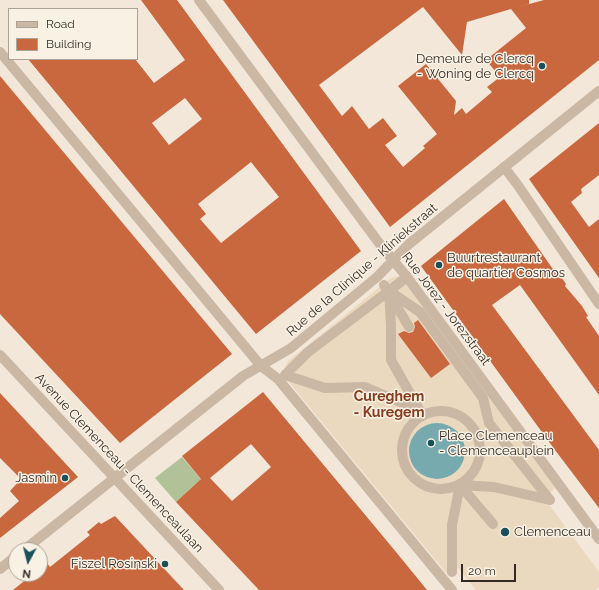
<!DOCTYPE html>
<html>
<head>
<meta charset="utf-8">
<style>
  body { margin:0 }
  #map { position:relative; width:599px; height:590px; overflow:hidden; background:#f2e7d8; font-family:Raleway,sans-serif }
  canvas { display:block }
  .legend { position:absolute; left:8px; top:8px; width:130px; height:52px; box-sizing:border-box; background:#f9f1e4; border:1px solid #aba298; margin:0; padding:5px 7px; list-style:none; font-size:12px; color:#352b26 }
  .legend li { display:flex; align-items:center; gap:8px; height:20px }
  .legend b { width:20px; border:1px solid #aba298 }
  .north { position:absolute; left:8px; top:542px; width:40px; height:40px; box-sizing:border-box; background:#f9f1e4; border:1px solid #aba298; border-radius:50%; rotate:187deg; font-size:11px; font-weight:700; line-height:16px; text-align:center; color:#352b26 }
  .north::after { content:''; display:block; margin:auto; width:14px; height:18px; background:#1a5057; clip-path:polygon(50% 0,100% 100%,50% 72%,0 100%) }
  .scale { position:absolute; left:461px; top:564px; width:55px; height:18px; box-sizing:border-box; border:2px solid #352b26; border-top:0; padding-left:5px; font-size:12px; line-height:14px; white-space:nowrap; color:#352b26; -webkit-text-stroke:3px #f9f1e4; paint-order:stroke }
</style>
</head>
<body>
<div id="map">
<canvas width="599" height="590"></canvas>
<ul class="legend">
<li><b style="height:5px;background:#cab7a4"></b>Road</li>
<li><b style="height:11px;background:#c9673e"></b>Building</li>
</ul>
<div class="north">N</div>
<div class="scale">20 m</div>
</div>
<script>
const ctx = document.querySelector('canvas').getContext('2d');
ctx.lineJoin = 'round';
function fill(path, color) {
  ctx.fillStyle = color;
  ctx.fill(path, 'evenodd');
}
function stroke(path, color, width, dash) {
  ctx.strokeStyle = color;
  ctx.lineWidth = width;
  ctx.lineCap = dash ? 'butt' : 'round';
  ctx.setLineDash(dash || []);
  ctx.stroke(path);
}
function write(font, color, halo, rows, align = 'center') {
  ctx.font = font + ' Raleway,sans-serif';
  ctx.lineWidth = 3;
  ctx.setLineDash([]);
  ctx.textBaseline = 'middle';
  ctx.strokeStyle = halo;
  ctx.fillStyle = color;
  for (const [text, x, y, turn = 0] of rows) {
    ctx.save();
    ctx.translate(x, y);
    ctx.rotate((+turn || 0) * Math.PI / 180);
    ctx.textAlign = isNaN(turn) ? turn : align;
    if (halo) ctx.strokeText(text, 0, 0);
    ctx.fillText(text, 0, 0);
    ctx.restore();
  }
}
const green = new Path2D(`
  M182 457 201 479 176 502 155 478Z`);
const plaza = new Path2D(`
  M398 276 403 280 556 488 549 493 547 502 599 572V587L595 590H476L458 568 448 575 288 381 285 368 287 362 391 278Z`);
const water = new Path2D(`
  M409 451a28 28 0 1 1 56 0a28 28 0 1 1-56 0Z`);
const building = new Path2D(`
  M141 0H177L361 251 256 334 28 59H135L154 83 185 60ZM185 98 202 119 169 145 152 123ZM251 162 279 197 221 243 200 219 206 214 198 204Z
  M223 0H529V4L511 9 544 0H599V60L390 227ZM423 7 462 55 467 22 511 9 526 28 486 60 500 77 487 87 492 92 466 114 462 108 454 115 456 101 426 64 398 86 437 134 423 146 425 148 403 167 385 145 397 136 383 118 369 129 352 106 342 116 319 85Z
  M0 76 232 354 120 443 0 314Z
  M599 123V175L581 189 582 193 571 202 589 227 599 219V278L529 179Z
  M504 199 557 275 559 274 566 284 565 286 582 306 588 316 586 317 599 336V395L520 285 492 305 599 450V508L555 450 421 266Z
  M418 320 450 364 431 378 398 334 404 331 409 333 413 332 415 327 414 323Z
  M263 392 396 552 427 590H259L176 502 201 479 182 456ZM251 444 271 467 232 501 210 478Z
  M0 393 78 477 0 538V518L19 501 10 491 21 479 0 458Z
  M115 516 184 590H13L33 574H40V569L47 563 50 567 90 535 87 532 99 522 101 524Z`);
const pedestrian = new Path2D(`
  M403 280 389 291 391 325V360L420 411
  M384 285 409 327
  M389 291 308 352 285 375 325 388 365 387 419 410
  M389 291 420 312 483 398 489 423 550 500
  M402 450a39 39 0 1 1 78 0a39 39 0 1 1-78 0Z
  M493 524 460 485 494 487 550 500
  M452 572V525L460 485`);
const minor = new Path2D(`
  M199 0 379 243 407 277 599 539
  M0 52 261 366 278 379 452 590
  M504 167 517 184 599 304
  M24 550 243 376 291 348 377 277 409 244 599 91
  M0 569 16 556`);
const tertiary = new Path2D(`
  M0 355 219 590`);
const markers = [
  [542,66,4,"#1a5057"],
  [439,265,4,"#1a5057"],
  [431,443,4,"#1a5057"],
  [65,478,4,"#1a5057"],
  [505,532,5,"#1a5057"],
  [165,564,4,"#1a5057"]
];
const poiNames = [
  ["Demeure de Clercq",534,59],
  ["- Woning de Clercq",534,74],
  ["Buurtrestaurant",447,258,"left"],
  ["de quartier Cosmos",447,273,"left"],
  ["Place Clemenceau",439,436,"left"],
  ["- Clemenceauplein",439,451,"left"],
  ["Jasmin",57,478],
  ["Clemenceau",514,532,"left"],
  ["Fiszel Rosinski",157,564]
];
const streetNames = [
  ["Rue de la Clinique - Kliniekstraat",362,270,-41],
  ["Rue Jorez - Jorezstraat",446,309,53],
  ["Avenue Clemenceau - Clemenceaulaan",119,463,47]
];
const neighbourhoodNames = [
  ["Cureghem",389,397],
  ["- Kuregem",389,413]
];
fill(green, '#b1c198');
fill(plaza, '#ead9be');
fill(water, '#76aaaf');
fill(building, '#c9673e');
stroke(pedestrian, '#cab7a4', 10);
stroke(minor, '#cab7a4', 10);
stroke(tertiary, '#cab7a4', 10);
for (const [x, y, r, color] of markers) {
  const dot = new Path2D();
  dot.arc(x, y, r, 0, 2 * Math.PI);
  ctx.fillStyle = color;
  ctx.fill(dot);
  stroke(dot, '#f9f1e4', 1.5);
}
write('13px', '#352b26', '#f9f1e4', poiNames, 'right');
write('13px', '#352b26', '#f9f1e4', streetNames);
write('bold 14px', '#863b1d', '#f9f1e4', neighbourhoodNames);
</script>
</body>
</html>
